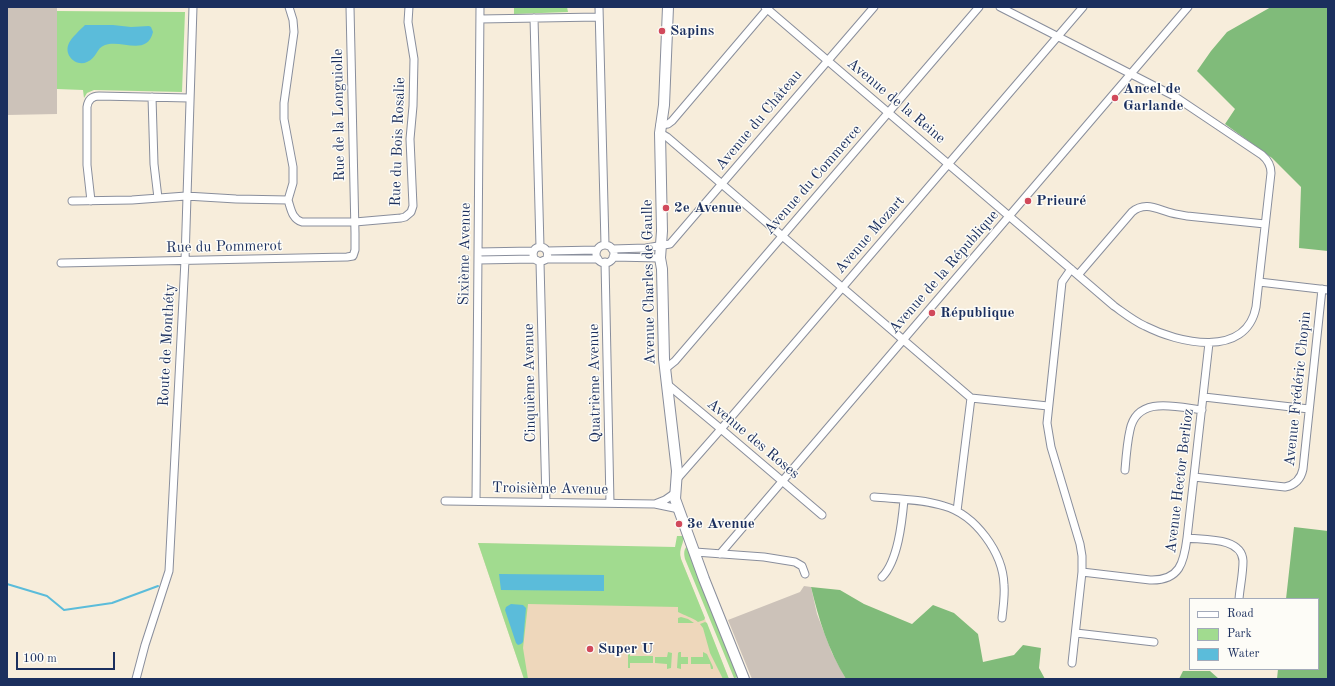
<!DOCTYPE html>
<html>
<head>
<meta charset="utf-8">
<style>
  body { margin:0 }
  #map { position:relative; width:1335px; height:686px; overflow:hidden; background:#f7eddb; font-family:"Old Standard TT",serif }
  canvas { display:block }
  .frame { position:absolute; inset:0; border:8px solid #1b2f5e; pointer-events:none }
  .legend { position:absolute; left:1189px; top:598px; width:130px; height:72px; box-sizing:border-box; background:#fdfcf7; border:1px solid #a3aaba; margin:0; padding:5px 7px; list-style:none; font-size:12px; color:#1b2f5e }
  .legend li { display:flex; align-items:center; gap:8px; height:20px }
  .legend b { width:20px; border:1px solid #a3aaba }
  .scale { position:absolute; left:16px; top:652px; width:99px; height:18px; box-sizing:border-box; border:2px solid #1b2f5e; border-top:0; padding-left:5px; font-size:12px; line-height:14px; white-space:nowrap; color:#1b2f5e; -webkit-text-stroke:3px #fdfcf7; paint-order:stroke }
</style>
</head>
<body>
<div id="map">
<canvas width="1335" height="686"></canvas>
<div class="frame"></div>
<ul class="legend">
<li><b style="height:5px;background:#fff"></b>Road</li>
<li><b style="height:11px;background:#a1db8f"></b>Park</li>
<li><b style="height:11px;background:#5bbcda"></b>Water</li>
</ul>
<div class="scale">100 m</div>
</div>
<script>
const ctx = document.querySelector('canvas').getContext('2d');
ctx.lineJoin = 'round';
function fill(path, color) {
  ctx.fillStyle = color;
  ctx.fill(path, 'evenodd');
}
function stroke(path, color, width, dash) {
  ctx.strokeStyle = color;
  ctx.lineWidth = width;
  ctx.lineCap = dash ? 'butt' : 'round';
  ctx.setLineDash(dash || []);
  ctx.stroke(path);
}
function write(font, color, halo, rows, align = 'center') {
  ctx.font = font + ' "Old Standard TT",serif';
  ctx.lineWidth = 3;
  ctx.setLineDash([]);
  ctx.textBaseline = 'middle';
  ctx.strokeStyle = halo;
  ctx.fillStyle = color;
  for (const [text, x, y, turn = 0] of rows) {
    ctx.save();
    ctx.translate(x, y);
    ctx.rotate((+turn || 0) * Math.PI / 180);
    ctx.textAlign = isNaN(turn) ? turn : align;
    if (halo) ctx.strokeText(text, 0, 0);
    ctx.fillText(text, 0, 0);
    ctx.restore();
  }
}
const built = new Path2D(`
  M478 543 679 550 681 559 729 679H524Z`);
const industrial = new Path2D(`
  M7 7H57V114L7 115Z
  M804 586 811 587 817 614 832 653 846 679H752L728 620 800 592Z`);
const green = new Path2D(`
  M514 7H567L568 12 514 14Z
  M57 11 185 12 182 92 94 90 87 93 84 98 83 90 57 89Z
  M677 536H683C685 543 678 548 681 559L705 618 704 620 698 622C692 617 685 616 678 612V607L528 604 523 648 528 679H524L478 543 675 547Z
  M689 545 740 677 734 678 685 559C684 554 683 548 689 545Z
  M681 617 688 619 694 623H678V618Z
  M705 622 707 623 729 679H723L710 653 703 628 700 624Z
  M629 651H630V656H653V663H630V668H628V653Z
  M668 652 672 653 671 668 667 669V664L655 663V657H667Z
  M679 652H681V657H688V664H681V669L677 668 678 653Z
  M703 652 707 654 713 667V669H711L710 664H691V657H703Z`);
const forest = new Path2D(`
  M1271 7H1328V251L1299 248 1301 187 1272 158 1225 124 1235 109 1197 71 1211 51 1227 32Z
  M1294 527 1328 531V679H1277L1278 669H1318V599H1286Z
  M811 587 840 590 864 604 912 624 933 605 954 613 978 634 983 662 1014 655 1023 645 1041 648 1039 668 1045 679H846C828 650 819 620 811 587Z
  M1183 671H1210L1219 679H1179Z`);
const water = new Path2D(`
  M85 25H113L131 27 149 26 151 27 153 32C147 57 121 39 105 45 96 48 97 58 87 62 76 67 63 55 69 43 72 37 80 30 85 25Z
  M499 574 604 575V591L501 590Z
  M511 604 523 605 526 608 523 642 521 644 518 645 516 643 505 610 506 607Z`);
const stream = new Path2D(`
  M7 584 47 596 64 610 112 603 158 586`);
const street = new Path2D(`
  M599 7 605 245
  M765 7 1114 306C1124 313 1134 321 1145 326 1178 343 1246 359 1256 307L1271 173C1271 165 1268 160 1262 155L1174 96 1000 7
  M534 18 540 247
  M480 19 599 17
  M152 97 154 164 158 198
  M660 125 668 124 672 121 769 7
  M660 133 667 137 971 398 1048 406
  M288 200C291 209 292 219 302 222H355L401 218 405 217 411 212 413 206 410 139 413 106 414 59 408 22 409 7
  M72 201 132 200 186 196 236 199 288 200 293 183V167L284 119V103L294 32 293 20 289 7
  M91 201 87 165V107C88 100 92 96 99 96L189 98
  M596 254a9 9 0 1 1 18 0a9 9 0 1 1-18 0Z
  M612 249 646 248 670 244 874 7
  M547 251 597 250
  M478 252 533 251
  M613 257 660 258
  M547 259H598
  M478 260 534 259 540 262 547 259C552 243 528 243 534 259
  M540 262 546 502
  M605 262 610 503
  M61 263 347 257 353 256 355 250V233L350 7
  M1071 269 1062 282 1047 423 1051 447 1080 544 1082 556V572L1072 663
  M1078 275 1132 212C1144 202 1155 208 1168 212 1174 214 1181 215 1187 216L1265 224
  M1259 282 1328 290
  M665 369 675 361 979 7
  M667 384 721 429 822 515
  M1204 397 1309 409
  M1125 470C1126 457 1127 443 1130 430 1137 395 1177 407 1202 410
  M1194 477 1285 487C1295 485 1301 479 1303 469L1322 289
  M677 479 721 429 1083 7
  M874 497C897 499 922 499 944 506 976 515 1003 553 1004 585 1005 596 1003 607 1002 618
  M445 501 655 504 679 509
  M476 501 480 7
  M655 504 665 500 675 493
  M957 511 971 398
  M1187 538C1204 540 1242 537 1243 561 1243 574 1240 587 1239 599
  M695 552 764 557 795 562 802 566 805 574
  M720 554 1188 7
  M1082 572 1150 580C1180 581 1184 562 1187 538L1209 343
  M882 577C898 561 902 522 904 500
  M1076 633 1154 642
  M136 679 145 645 169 571 185 260 193 7`);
const secondary = new Path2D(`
  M668 7 664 105 660 133 662 231 660 258 662 269 664 359 677 471 675 499 704 579 744 679`);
const markers = [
  [662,31,4,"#d1495b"],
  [1115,98,4,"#d1495b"],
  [1028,201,4,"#d1495b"],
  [666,208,4,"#d1495b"],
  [932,313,4,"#d1495b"],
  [679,524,4,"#d1495b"],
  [590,649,4,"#d1495b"]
];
const poiNames = [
  ["Sapins",670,31],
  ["Ancel de",1123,89],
  ["Garlande",1123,106],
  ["Prieuré",1036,201],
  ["2e Avenue",674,208],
  ["République",940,313],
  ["3e Avenue",687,524],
  ["Super U",598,649]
];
const streetNames = [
  ["Avenue de la Reine",896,101,40],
  ["Rue de la Longuiolle",339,115,-91],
  ["Avenue du Château",759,120,-50],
  ["Rue du Bois Rosalie",398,142,-88],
  ["Avenue du Commerce",813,180,-49],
  ["Avenue Mozart",870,235,-49],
  ["Rue du Pommerot",224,247,-1],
  ["Sixième Avenue",465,254,-89],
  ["Avenue de la République",944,272,-49],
  ["Avenue Charles de Gaulle",649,282,-91],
  ["Route de Monthéty",167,345,-87],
  ["Cinquième Avenue",530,383,-91],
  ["Quatrième Avenue",595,383,-91],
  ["Avenue Frédéric Chopin",1298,389,-84],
  ["Avenue des Roses",753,439,40],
  ["Avenue Hector Berlioz",1180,481,-83],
  ["Troisième Avenue",550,489,1]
];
fill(built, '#eed7bb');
fill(industrial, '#ccc2b9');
fill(green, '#a1db8f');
fill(forest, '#80bb7a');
fill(water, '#5bbcda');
stroke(stream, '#5bbcda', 2);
stroke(street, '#898e9c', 9);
stroke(secondary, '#898e9c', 12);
stroke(street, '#fff', 7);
stroke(secondary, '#fff', 10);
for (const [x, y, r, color] of markers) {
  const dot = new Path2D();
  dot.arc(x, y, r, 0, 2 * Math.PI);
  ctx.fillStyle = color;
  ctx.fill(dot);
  stroke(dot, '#fdfcf7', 1.5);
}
write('bold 15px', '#1b2f5e', '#fdfcf7', poiNames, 'left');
write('15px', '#1b2f5e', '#fdfcf7', streetNames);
</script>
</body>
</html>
